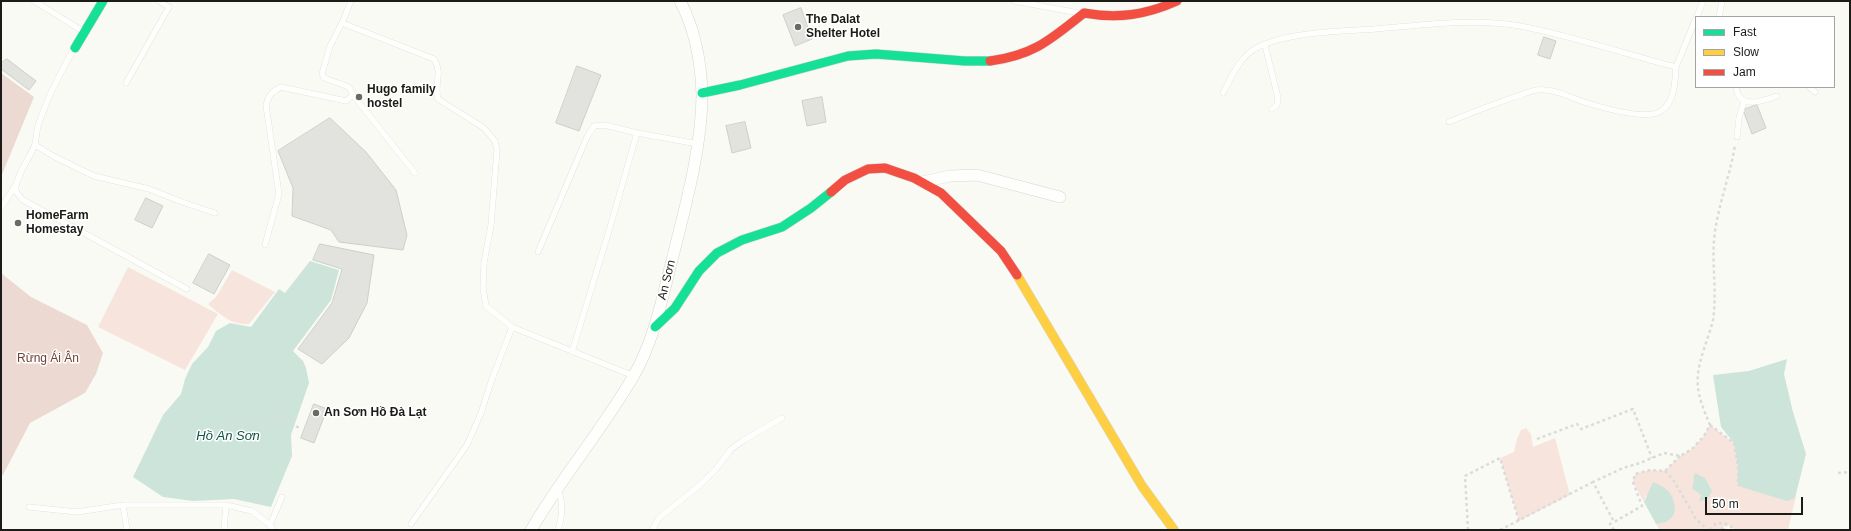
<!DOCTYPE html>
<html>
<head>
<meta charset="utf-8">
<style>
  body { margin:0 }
  #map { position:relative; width:1851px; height:531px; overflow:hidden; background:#fafaf4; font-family:Arial,sans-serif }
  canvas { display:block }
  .frame { position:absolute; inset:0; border:2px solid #1c1b17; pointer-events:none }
  .legend { position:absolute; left:1695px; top:16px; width:140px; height:72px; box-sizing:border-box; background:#fff; border:1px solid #a4a4a2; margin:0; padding:5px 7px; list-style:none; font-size:12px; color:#1c1b17 }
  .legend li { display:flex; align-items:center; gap:8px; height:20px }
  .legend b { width:20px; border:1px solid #a4a4a2 }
  .scale { position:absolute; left:1705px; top:497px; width:98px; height:18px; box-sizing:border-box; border:2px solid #1c1b17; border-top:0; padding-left:5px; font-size:12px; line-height:14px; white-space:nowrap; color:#1c1b17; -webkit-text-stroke:3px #fff; paint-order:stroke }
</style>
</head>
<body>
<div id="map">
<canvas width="1851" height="531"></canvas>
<div class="frame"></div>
<ul class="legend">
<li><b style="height:5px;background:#16e098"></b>Fast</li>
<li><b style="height:5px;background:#ffcf43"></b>Slow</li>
<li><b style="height:5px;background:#f24e42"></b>Jam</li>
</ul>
<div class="scale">50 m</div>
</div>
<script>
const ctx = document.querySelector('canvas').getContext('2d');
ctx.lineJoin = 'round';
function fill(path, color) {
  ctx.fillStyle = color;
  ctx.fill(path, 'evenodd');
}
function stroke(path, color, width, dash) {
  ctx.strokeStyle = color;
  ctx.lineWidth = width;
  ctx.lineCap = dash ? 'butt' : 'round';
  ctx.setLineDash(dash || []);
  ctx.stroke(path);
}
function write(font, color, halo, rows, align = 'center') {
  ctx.font = font + ' Arial,sans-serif';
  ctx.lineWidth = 3;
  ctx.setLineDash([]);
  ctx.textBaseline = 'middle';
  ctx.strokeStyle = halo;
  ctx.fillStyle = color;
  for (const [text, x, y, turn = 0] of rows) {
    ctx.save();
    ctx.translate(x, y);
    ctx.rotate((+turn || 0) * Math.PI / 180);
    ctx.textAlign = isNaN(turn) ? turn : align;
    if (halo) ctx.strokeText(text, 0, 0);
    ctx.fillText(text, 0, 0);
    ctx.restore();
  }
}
const green = new Path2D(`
  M128 267 218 314 185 370 98 327Z
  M232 270 275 292 249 324C231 325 222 316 208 304L216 297Z
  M1710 425 1734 443 1738 467V486L1796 496 1788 530H1736L1727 524 1723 527 1728 530H1660L1656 524 1667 521 1646 495 1644 502 1633 482 1635 474 1650 470 1665 471 1680 456 1692 449 1704 436Z
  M1526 428 1531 434 1533 447 1555 438 1570 495 1519 521 1500 458 1514 452 1517 439 1521 430Z`);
const forest = new Path2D(`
  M1 73 34 97 1 177Z
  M1 273 31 297 87 325 103 353 96 374 85 393 30 423 3 475H1Z`);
const water = new Path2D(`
  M310 261 339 270 331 300 293 351 303 361 306 368 309 383 291 435 292 456 271 507 234 499 193 501 163 497 133 477 163 415 181 394 185 379 192 364 208 347 216 331 230 323 251 327 279 289 285 293Z
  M1787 359 1784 374 1793 412 1806 454 1795 498 1787 501 1738 486V467L1734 443 1721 427 1713 375 1749 371Z
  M1695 473 1705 478 1712 491 1708 498 1699 502 1701 495 1692 488C1695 483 1692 478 1695 473Z
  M1653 482C1657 484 1663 486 1667 490 1673 495 1679 511 1671 518 1668 522 1661 523 1656 524L1644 502Z`);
const building = new Path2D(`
  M801 8 812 39 795 46 783 15Z
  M1544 37 1556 41 1550 59 1538 55Z
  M7 59 36 81 29 90 1 69V63Z
  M577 66 601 75 579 131 556 123Z
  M822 97 826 122 807 126 802 101Z
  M1757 105 1766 128 1752 134 1743 110Z
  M330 118 366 152 396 190 407 235 403 250 339 242 331 230 292 216 293 188 278 151Z
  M745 122 751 148 732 153 726 126Z
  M146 198 163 206 152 228 135 220Z
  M320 244 374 255 367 303 349 338 322 364 298 349 332 303 342 269 313 260Z
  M209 254 230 265 214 294 193 283Z
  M314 404 327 409 314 443 301 438Z`);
const path = new Path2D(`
  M276 411 278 419
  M1710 425 1734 443 1738 467V486
  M270 426 278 419 300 428
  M1537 439 1577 424 1581 429 1633 409 1652 458
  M1680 456 1665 471 1650 470 1635 474 1633 482 1642 506 1614 522 1593 482 1623 468 1640 463 1664 453 1680 456 1692 449 1704 436 1710 425C1697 394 1693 382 1704 349 1707 339 1711 329 1713 320 1717 293 1712 267 1714 240 1717 207 1730 177 1735 145
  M1665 471 1674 481 1696 519 1708 530
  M1838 473 1850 472
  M1468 530 1465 476 1500 458 1519 521
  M1500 530 1593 482
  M1614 530 1610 524 1614 522
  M1710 530 1716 523 1727 524
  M1721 530 1727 524 1736 530`);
const lane = new Path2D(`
  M34 1 84 32
  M351 1 342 23 434 59C443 73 434 85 438 99L484 128 495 141 497 150 491 225 484 263 483 288 486 306 512 327
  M1014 1 1079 13
  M1697 17 1703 1
  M1719 17 1722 1
  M1265 45 1278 98 1277 105 1272 109
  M74 49C60 73 48 96 39 123 36 131 37 139 34 147 29 159 14 179 16 192L23 200 187 289
  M126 83 169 7 159 1
  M1736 87C1737 90 1737 94 1739 96 1746 108 1768 99 1777 96
  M1809 87 1815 92
  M1223 93C1232 76 1239 58 1256 48 1286 32 1342 31 1375 29 1424 25 1472 18 1520 26 1573 36 1624 54 1676 67L1696 18
  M353 95 415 173
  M1449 122C1470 113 1492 105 1514 97 1521 95 1530 91 1537 90 1553 88 1569 97 1584 102 1600 107 1646 121 1661 111 1675 102 1675 82 1676 67
  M1737 137 1739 118 1744 101
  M35 145 53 156 94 176 149 189 182 202 215 213
  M1 208 15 186
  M265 245 279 194 266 105C269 95 272 91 281 87L346 101 353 95 349 87 324 78 322 74 330 46 342 23
  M538 252 587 137 594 126 605 125 637 133 698 144
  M572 352 611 224 637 133
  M123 505 127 530
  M29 507 77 512 123 505H226L252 511 270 525 273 530
  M411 524 467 445 481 413 491 382 512 327 634 376
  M270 525 282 497
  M224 530 226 505
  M558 530C563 514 563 503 558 488
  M652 530 659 518 700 485 716 469 731 449 744 440 782 418`);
const street = new Path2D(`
  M922 182 950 176 977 175 1060 197
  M531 530C562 477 602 430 633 377 654 341 662 299 672 260 685 208 702 147 702 94 701 62 695 29 680 1`);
const fast = new Path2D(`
  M75 48 103 1
  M702 93 740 85 848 56 876 54 965 61H990
  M655 327 675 308 699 271 717 253 742 240 782 227 811 208 831 192`);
const slow = new Path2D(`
  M1017 275 1142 486 1174 530`);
const jam = new Path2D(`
  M990 61C1034 55 1050 40 1084 13 1118 19 1146 15 1177 1
  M831 192 845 180 868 169 885 168 914 178 941 193 1001 251 1017 275`);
const markers = [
  [798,27,4,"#6a6964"],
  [359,97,4,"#6a6964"],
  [18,223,4,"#6a6964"],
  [316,413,4,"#6a6964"]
];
const poiNames = [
  ["The Dalat",806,20],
  ["Shelter Hotel",806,34],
  ["Hugo family",367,90],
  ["hostel",367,104],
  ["HomeFarm",26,216],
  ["Homestay",26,230],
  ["An Sơn Hồ Đà Lạt",324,413]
];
const streetNames = [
  ["An Sơn",667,280,-76]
];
const parkNames = [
  ["Rừng Ái Ân",48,359]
];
const waterNames = [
  ["Hồ An Sơn",228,436]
];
fill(green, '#f7e5dd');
fill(forest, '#ecdad2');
fill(water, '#cce4d9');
fill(building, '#e2e3df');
stroke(building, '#cdcfca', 1);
stroke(lane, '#d6d6d1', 6);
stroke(street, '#d6d6d1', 12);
stroke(fast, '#d6d6d1', 10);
stroke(slow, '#d6d6d1', 10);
stroke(jam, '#d6d6d1', 10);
stroke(path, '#dbdbda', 2.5, [3, 3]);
stroke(lane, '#fefefd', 5.5);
stroke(street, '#fefefd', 11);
stroke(fast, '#16e098', 9);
stroke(slow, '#ffcf43', 9);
stroke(jam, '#f24e42', 9);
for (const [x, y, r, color] of markers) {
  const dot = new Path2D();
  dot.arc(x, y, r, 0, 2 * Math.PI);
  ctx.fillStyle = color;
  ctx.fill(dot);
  stroke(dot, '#fff', 1.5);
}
write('bold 12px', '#1c1b17', '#fff', poiNames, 'left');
write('12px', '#1c1b17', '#fff', streetNames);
write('12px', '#704135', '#fff', parkNames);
write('italic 13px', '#105241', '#fff', waterNames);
</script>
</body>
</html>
